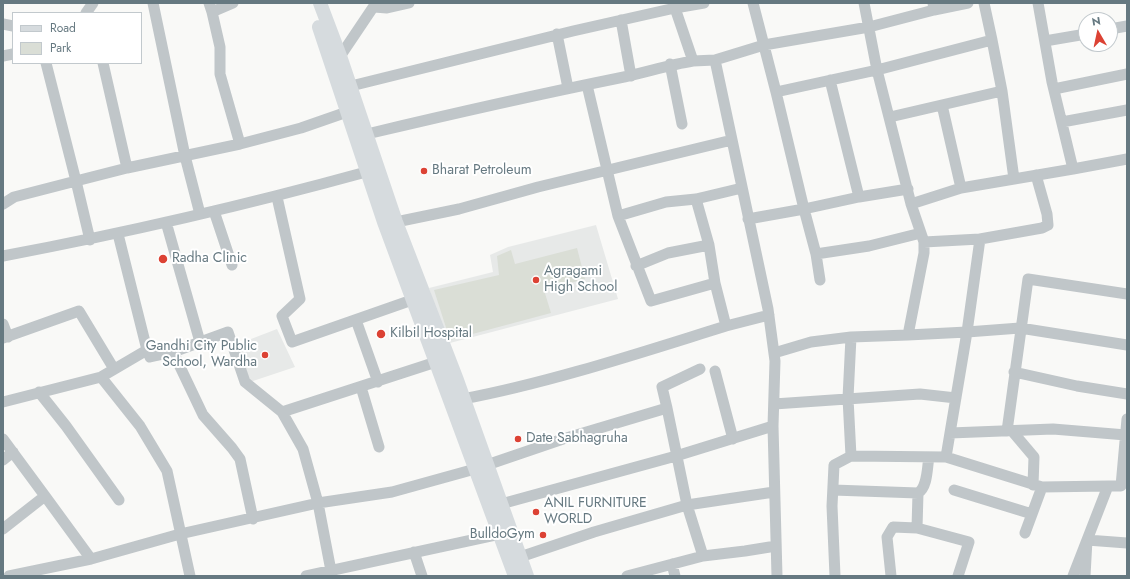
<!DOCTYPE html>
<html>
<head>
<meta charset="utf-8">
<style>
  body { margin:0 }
  #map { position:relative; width:1130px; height:579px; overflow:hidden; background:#f9f9f7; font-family:Jost,sans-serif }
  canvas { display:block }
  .frame { position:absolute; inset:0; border:4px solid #667981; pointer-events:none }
  .legend { position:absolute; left:12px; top:12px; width:130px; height:52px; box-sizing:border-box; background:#fff; border:1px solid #c2c9cd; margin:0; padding:5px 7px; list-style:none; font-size:12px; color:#667981 }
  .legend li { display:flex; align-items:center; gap:8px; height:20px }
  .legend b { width:20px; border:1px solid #c2c9cd }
  .north { position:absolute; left:1078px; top:12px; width:40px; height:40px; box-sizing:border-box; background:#fff; border:1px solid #c2c9cd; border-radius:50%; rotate:351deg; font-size:11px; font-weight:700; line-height:16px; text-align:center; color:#667981 }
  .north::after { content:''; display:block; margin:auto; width:14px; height:18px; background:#dc4234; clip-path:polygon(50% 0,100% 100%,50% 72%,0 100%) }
</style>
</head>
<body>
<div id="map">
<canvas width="1130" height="579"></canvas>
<div class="frame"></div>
<ul class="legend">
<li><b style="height:5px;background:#d6dbde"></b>Road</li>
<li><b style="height:11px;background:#daded6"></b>Park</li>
</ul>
<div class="north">N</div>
</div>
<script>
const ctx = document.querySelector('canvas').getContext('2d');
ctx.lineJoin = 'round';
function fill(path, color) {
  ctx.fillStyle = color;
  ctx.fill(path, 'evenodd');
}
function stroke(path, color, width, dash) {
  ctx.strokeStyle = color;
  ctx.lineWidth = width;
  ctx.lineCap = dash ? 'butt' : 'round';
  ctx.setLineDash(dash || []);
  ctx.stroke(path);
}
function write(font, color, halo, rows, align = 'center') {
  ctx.font = font + ' Jost,sans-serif';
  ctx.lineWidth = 4;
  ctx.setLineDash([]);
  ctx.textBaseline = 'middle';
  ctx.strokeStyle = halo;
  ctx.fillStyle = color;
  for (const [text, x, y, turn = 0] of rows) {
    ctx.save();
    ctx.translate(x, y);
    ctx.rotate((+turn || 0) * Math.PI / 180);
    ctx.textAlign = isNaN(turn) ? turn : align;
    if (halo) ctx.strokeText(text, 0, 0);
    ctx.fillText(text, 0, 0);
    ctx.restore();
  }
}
const built = new Path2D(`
  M596 225 618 299 446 344 429 288 493 272 490 255 508 247Z
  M277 329 295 367 250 382 238 344Z`);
const green = new Path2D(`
  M577 248 585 279 544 290 551 313 450 340 434 290 499 275 497 256 511 250 515 264Z`);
const minor = new Path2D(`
  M153 3 185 156 200 214
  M209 3 212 12 233 3
  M753 3 776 92 877 70 864 3
  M984 3 992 40 877 70 911 204 924 242V253L908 335 967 332 980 239 1042 228 1048 225 1047 214 1036 175
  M374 7 387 8 409 3
  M934 10 968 3
  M212 12 220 47V74L240 144 301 128 347 112
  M86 13 93 3
  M621 20 631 76
  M3 24 13 26
  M1110 29 1127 26
  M557 34 568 88
  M1045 41 1086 34
  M3 56 13 54
  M715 60 764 45 869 27 934 10 933 3
  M337 61 376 3
  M693 61 715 60 768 309 775 361 773 426 777 576
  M46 63 76 181 127 168
  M103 63 127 168 240 144
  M670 64 682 124
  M830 80 859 197 908 189
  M587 85 618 216 651 301 715 283
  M351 86 573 31 675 8 674 3
  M1054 89 1127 74
  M1002 91 1014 179
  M776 92 804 209 859 197
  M942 105 961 188
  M890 117 1002 91 992 40
  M1062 122 1127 110
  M367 134C451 114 535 95 619 78 644 73 668 65 693 61L675 8 704 3
  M1073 169 1127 159
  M277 197 300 299 282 316 292 342 412 300
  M3 204 14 197 76 181 90 240
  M911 204 961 188 1073 169 1052 82 1038 3
  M214 211 232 265
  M618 216 666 202 696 199 742 188
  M748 219 804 209 816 254 820 280
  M166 222 200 342
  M396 222 459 209 538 187 732 140
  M118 234 147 350
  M924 242 980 239
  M816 254 869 246 921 233
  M3 256C125 233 246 205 366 172
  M636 266 668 253 709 245
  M356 320 378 382
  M3 324 8 337
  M726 326 769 315
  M3 338 79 311 114 369
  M173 352 203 415 232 448 240 459 253 519
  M774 353 811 342 851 337
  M715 371 733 439
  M1014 372 1077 386 1127 394
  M101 377 140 426 167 471 190 576
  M361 387 379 447
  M39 392 66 426 119 500
  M463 399C552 382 639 353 726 326L715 283 709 245 696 199
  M3 402 101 377 147 350 150 357 173 352 228 332 245 382 282 412 303 449 318 503 332 576
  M774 404 920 394 956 398
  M667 408 662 387 700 369
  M282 412 436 362
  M1007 431 1028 279 1127 294
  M1012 431 1034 457 1033 485
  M950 433 967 332 1020 328 1127 345
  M3 439 45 496
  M851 456 946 457 1042 487
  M946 457 950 433 1053 429 1126 435
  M3 460 13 452
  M833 490 918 493C928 487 927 467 929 457
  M954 490 1032 514
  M501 504 676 456 773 426
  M917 528 918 493
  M3 529 45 496 91 559 180 534 318 503 392 492 475 469 563 439 667 408 687 505 703 556 627 576
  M1025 533 1042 487 1108 486
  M414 552 422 576
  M703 556 745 551 776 546
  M520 557 594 532 687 505 774 492
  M672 564 675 576
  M9 576 91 559
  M306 576 500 534
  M835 576 832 506 834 465 851 456 848 398 851 337 908 335
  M891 576 887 537 893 527 917 528 969 542 958 576
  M1073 576 1108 486H1121L1127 419
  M1085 576 1087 540 1127 543`);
const major = new Path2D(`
  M320 3 340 56 396 222 457 380 527 576
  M319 27 384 222 515 576`);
const markers = [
  [424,171,4,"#dc4234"],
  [163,259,5,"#dc4234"],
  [536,280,4,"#dc4234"],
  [381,334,5,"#dc4234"],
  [265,355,4,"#dc4234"],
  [518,439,4,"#dc4234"],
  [536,512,4,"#dc4234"],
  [543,535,4,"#dc4234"]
];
const poiNames = [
  ["Bharat Petroleum",432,171],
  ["Radha Clinic",172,259],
  ["Agragami",544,272],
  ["High School",544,288],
  ["Kilbil Hospital",390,334],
  ["Gandhi City Public",257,347,"right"],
  ["School, Wardha",257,363,"right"],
  ["Date Sabhagruha",526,439],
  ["ANIL FURNITURE",544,504],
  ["WORLD",544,520],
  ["BulldoGym",535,535,"right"]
];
fill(built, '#e7e9e8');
fill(green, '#daded6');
stroke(minor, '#c0c6c9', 11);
stroke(major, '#d6dbde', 14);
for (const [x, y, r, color] of markers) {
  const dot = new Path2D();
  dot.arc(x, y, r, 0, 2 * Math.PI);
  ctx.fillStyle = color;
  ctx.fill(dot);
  stroke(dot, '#fff', 1.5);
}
write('14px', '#667981', '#fff', poiNames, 'left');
</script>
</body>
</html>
